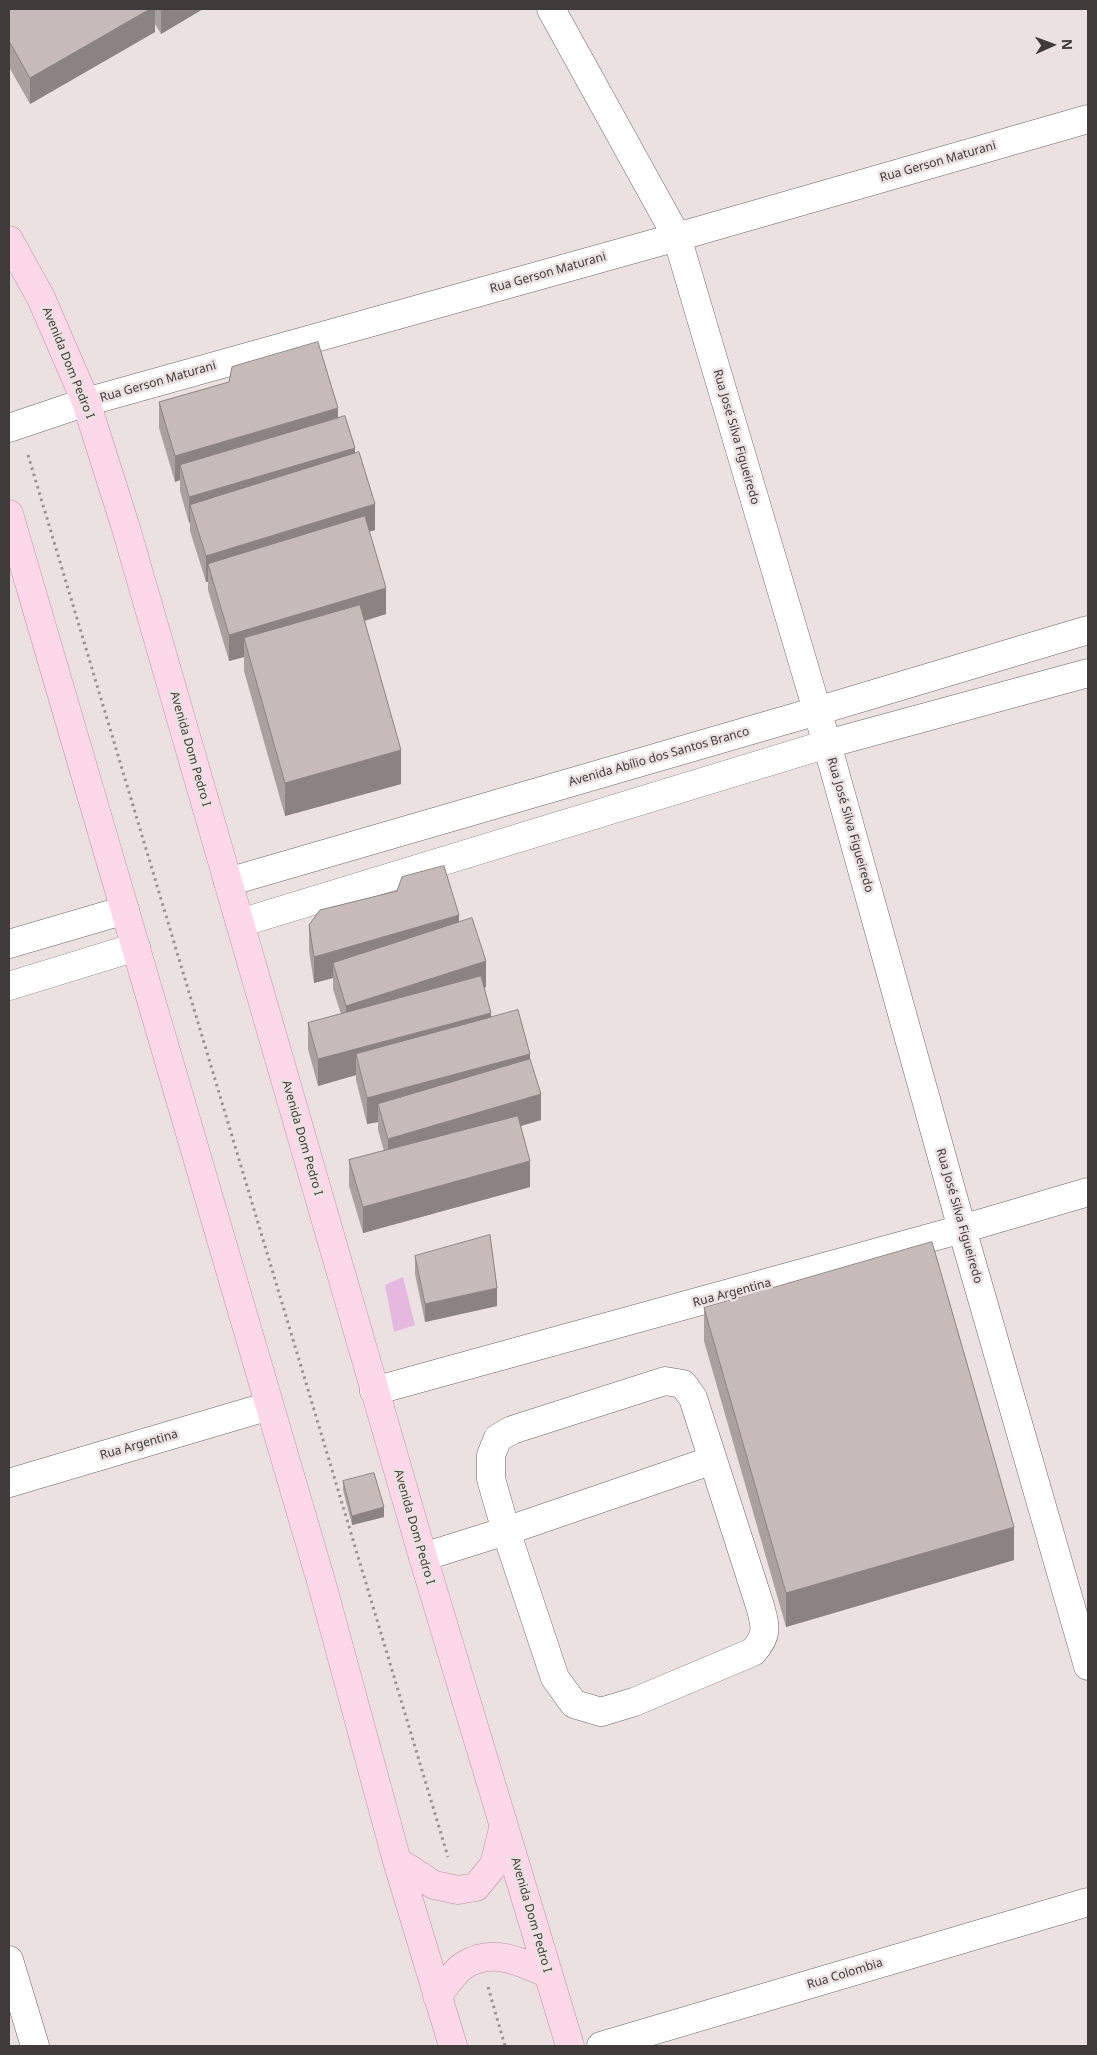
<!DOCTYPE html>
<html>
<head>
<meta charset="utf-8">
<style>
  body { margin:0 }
  #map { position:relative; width:1097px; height:2055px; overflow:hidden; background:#ece1e1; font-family:"Noto Sans",sans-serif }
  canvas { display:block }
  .frame { position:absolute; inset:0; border:10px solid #3f3b3b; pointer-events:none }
  .north { position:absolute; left:1027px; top:20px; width:50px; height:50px; -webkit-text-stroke:4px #ece1e1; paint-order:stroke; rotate:88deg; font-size:14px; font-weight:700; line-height:20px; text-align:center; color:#3f3b3b }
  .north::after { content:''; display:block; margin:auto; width:18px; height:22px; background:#3f3b3b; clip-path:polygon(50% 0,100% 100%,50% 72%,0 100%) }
</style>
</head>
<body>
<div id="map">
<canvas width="1097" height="2055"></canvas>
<div class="frame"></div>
<div class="north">N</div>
</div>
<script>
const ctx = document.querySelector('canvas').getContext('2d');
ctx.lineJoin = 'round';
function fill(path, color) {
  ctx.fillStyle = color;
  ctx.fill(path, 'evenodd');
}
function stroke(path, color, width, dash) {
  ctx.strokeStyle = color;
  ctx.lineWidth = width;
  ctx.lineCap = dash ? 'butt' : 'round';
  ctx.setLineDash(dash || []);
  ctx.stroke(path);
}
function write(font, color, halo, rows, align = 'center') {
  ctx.font = font + ' "Noto Sans",sans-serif';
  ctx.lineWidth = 5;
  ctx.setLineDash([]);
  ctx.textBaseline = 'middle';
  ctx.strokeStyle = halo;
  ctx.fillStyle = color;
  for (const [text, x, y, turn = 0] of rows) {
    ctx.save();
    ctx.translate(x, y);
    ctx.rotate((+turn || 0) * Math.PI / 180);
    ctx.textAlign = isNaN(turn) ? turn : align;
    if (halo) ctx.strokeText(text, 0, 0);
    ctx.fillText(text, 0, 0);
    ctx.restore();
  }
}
const water = new Path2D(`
  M403 1277 415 1325 394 1332 385 1285Z`);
const path = new Path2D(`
  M28 455 448 1857
  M488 1987 505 2046`);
const minor = new Path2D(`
  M551 9 677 237 827 744 962 1229 1088 1666
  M9 428 86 402 677 237 1088 119
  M228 882 817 711 1088 630
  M240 923 827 744 1088 673
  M9 944 125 910
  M9 986 136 947
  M665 1381 683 1384 693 1398 760 1606C766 1628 768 1635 753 1652L634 1702 601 1712 574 1704 555 1678 506 1531 491 1479V1455L498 1438 512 1430Z
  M374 1391 962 1229 1088 1192
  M9 1483 269 1406
  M423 1557 506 1531 713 1460
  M9 1960 35 2046
  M601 2046 1088 1902`);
const major = new Path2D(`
  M9 240 41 298 86 402 125 525 423 1557 570 2046
  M9 514 323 1588 397 1861 453 2046
  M397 1861 434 1885 458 1890 476 1887 494 1865 504 1825
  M437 1996C445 1987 453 1973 463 1966 491 1947 520 1961 548 1974`);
const wall = new Path2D(`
  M9 9H203L161 34 155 24V32L30 104 9 67Z
  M159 402 338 418 355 453 375 530 369 531 386 614 365 621 401 784 285 816 244 671V657L229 661 208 590V582H206L190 531V522L189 523 180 491V480L175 482 159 428Z
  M459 922 486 987 484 988 491 1017 530 1059 541 1120 521 1126 530 1187 363 1233 349 1186V1160L384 1151 378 1130V1122L367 1124 356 1080V1075L318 1086 308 1049V1023L341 1014 333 989V978L314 983 309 951V925Z
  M415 1256 497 1306 425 1322 415 1274Z
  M704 1308 1014 1560 786 1627 704 1341Z
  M343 1481 384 1517 352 1525 343 1490Z`);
const shadedWall = new Path2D(`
  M150 9H155V32L30 104V78Z
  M161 9H203L161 34Z
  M338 408V434L180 465V480L175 482V456Z
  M355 448V474L190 505V522L189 523V497Z
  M375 504V530L212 580 208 564V582H206V556Z
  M386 588V614L249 656 244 638V657L229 661V635Z
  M401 750V784L285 816V783Z
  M459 915V941L333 963V978L314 983V957Z
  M486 961V987L346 1032V1006Z
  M491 1013V1039L356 1054V1075L318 1086V1059Z
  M530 1054V1080L378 1104V1122L367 1124V1098Z
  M541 1094V1120L388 1165V1139Z
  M530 1161V1187L363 1233V1207Z
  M497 1288V1306L425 1322V1304Z
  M384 1507V1517L352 1525V1516Z
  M1014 1527V1560L786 1627V1593Z`);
const building = new Path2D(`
  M9 9H150L30 78 9 41Z
  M318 342 338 408 175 456 159 402 229 382 232 367Z
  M345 416 355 448 189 497 180 465Z
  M359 452 375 504 206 556 190 505Z
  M365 516 386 588 229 635 208 564Z
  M360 605 401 750 285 783 244 638Z
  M444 866 459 915 314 957 309 925 320 910 397 891 402 877Z
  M472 918 486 961 346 1006 333 963Z
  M481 976 491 1013 318 1059 308 1023Z
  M518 1010 530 1054 367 1098 356 1054Z
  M530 1059 541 1094 388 1139 378 1104Z
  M518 1116 530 1161 363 1207 349 1160Z
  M490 1235 497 1288 425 1304 415 1256Z
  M932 1242 1014 1527 786 1593 704 1308Z
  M374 1473 384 1507 352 1516 343 1481Z`);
const streetNames = [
  ["Rua Gerson Maturani",938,162,-16],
  ["Rua Gerson Maturani",548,273,-16],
  ["Avenida Dom Pedro I",68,363,68],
  ["Rua Gerson Maturani",158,382,-16],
  ["Rua José Silva Figueiredo",736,437,74],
  ["Avenida Dom Pedro I",190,749,74],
  ["Avenida Abílio dos Santos Branco",659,757,-16],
  ["Rua José Silva Figueiredo",850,825,74],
  ["Avenida Dom Pedro I",302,1138,74],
  ["Rua José Silva Figueiredo",959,1216,74],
  ["Rua Argentina",732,1293,-15],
  ["Rua Argentina",139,1445,-16],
  ["Avenida Dom Pedro I",414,1527,74],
  ["Avenida Dom Pedro I",531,1915,74],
  ["Rua Colombia",845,1974,-17]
];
fill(water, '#e5b8df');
stroke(minor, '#6f6566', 29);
stroke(major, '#b990a1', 29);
stroke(path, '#9a9292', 3, [2.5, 4]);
stroke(minor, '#fff', 28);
stroke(major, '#fdd8e8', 28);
fill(wall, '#aaa19f');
fill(shadedWall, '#8b8382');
fill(building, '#c6bbb9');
stroke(building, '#8b8382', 1);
write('12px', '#3f3b3b', '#ece1e1', streetNames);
</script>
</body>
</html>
